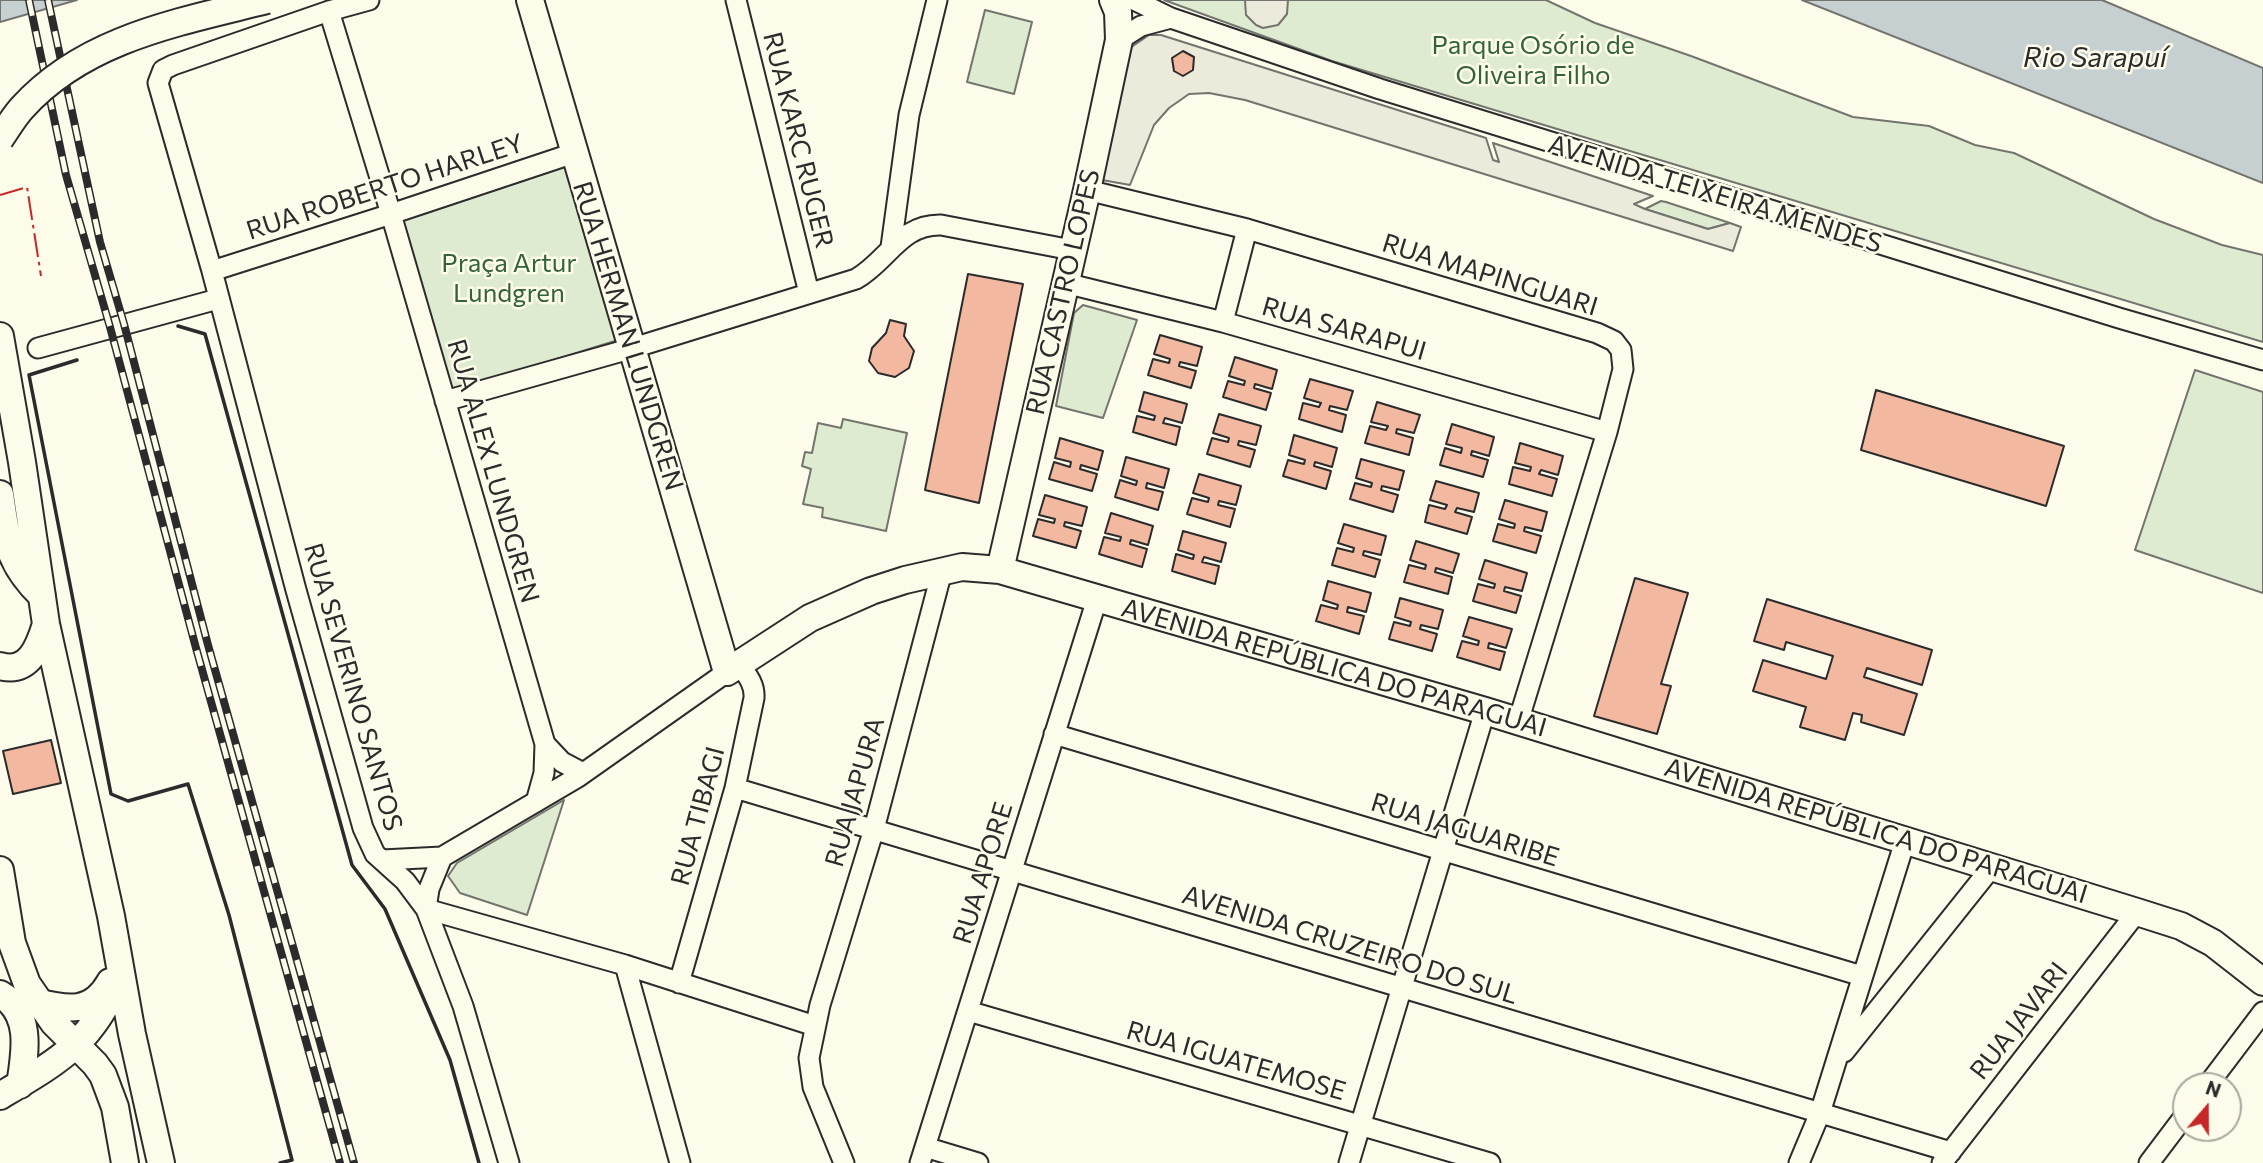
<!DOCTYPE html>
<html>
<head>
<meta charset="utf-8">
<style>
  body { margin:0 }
  #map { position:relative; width:2263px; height:1163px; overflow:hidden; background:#fdfbea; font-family:Commissioner,sans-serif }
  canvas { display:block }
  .north { position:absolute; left:2172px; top:1072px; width:70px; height:70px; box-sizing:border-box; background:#fdfbea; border:2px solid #a9a89e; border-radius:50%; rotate:20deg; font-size:19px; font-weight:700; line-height:28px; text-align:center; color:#2b2b2b }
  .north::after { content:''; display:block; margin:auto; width:24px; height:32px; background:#c62828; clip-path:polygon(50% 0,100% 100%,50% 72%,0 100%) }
</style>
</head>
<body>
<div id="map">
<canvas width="2263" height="1163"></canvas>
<div class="north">N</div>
</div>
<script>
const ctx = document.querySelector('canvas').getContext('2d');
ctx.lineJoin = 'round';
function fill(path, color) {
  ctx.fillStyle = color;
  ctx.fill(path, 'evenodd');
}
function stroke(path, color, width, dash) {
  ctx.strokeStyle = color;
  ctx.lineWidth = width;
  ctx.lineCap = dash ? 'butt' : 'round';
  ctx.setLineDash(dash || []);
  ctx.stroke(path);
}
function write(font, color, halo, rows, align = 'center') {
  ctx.font = font + ' Commissioner,sans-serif';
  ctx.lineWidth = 5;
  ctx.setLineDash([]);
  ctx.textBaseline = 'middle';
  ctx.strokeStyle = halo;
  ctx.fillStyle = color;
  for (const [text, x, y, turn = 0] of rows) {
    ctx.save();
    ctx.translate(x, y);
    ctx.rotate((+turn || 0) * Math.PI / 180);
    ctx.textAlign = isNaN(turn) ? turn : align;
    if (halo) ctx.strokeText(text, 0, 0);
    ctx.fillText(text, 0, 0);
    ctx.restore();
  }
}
const green = new Path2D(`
  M1164 0H1546L1595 23 1691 56 1853 117 1929 126 1975 145 2014 153 2154 219 2222 245 2263 255V342L1332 61Z
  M985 10 1032 22 1014 94 967 82Z
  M568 163 618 340 451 392 399 219Z
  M1661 201 1666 202 1730 223 1708 229 1645 209Z
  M1083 305 1137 320 1103 418 1056 406 1074 313Z
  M2195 370 2263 392V593L2135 550Z
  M843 419 907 433 886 531 822 517 823 508 803 504 811 469 802 466 805 452 812 453 818 423 841 428Z
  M564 800 527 915 460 893 448 876 457 863Z`);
const parking = new Path2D(`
  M1245 0H1288L1287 14 1278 25 1263 28 1256 25 1246 15Z
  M1149 35H1161L1486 138 1493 160 1499 162 1493 143 1653 196 1634 204 1645 209 1708 229 1730 223 1741 227 1733 251 1245 100 1209 93 1189 94 1169 108 1154 125 1130 185 1102 180 1130 48Z`);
const water = new Path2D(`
  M0 0H77L0 22Z
  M1802 0H2102L2263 68V183Z`);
const building = new Path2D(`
  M1183 51 1194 57 1193 70 1183 76 1174 71 1172 58Z
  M968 274 1023 284 979 503 925 490Z
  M890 320 906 324 904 336 914 351 909 368 895 377 878 373 869 361 872 348 886 333Z
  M1160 335 1202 347 1197 366 1180 362 1179 366 1196 371 1191 388 1148 375 1153 359 1169 363 1170 359 1154 354Z
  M1235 357 1277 370 1272 389 1255 384 1254 388 1271 393 1266 410 1223 397 1228 381 1244 385 1245 381 1229 376Z
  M1310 379 1353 391 1347 410 1330 406 1329 410 1346 415 1342 432 1299 419 1303 403 1319 407 1321 403 1304 398Z
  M1876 390 2064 446 2046 506 1861 450Z
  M1144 392 1187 404 1182 423 1165 418 1163 423 1180 427 1176 445 1133 432 1137 416 1154 420 1155 416 1139 411Z
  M1377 402 1420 415 1414 433 1397 429 1396 433 1413 438 1409 455 1365 443 1370 426 1386 430 1388 426 1371 422Z
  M1219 414 1261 426 1256 445 1239 441 1238 445 1255 450 1250 467 1207 454 1212 438 1228 442 1229 438 1213 433Z
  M1452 424 1494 437 1489 456 1472 451 1471 455 1488 460 1483 477 1440 465 1445 448 1461 453 1462 448 1446 444Z
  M1294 435 1337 448 1332 467 1315 462 1314 466 1331 471 1326 489 1283 476 1288 460 1304 464 1305 460 1289 455Z
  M1060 438 1103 451 1098 470 1081 465 1080 469 1097 474 1092 491 1049 479 1054 462 1070 467 1071 462 1055 458Z
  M1520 443 1563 456 1558 475 1541 470 1539 474 1557 479 1552 496 1509 484 1513 467 1530 471 1531 467 1515 463Z
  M1126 457 1169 469 1164 488 1147 483 1146 488 1163 492 1158 510 1115 497 1120 480 1136 485 1137 481 1121 476Z
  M1361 459 1404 471 1399 490 1382 486 1381 490 1398 495 1393 512 1350 499 1355 483 1371 487 1372 483 1356 478Z
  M1199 474 1241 486 1236 505 1219 501 1218 505 1235 509 1230 527 1187 514 1192 498 1208 502 1209 498 1193 493Z
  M1436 481 1479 493 1474 512 1457 508 1455 512 1472 517 1467 534 1425 522 1429 505 1445 509 1447 505 1430 500Z
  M1045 495 1087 507 1082 526 1065 522 1064 526 1081 531 1076 548 1033 536 1038 519 1054 523 1055 519 1039 515Z
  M1505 500 1547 512 1542 531 1525 527 1524 531 1541 536 1536 553 1493 541 1498 524 1514 528 1515 524 1499 519Z
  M1111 513 1153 526 1148 545 1131 540 1130 544 1147 549 1142 567 1099 554 1104 537 1120 541 1121 537 1105 533Z
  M1344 524 1386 536 1381 555 1364 551 1363 555 1380 560 1375 577 1332 565 1337 548 1353 552 1354 548 1338 543Z
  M1183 531 1226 543 1221 562 1204 557 1202 562 1219 566 1215 584 1172 571 1176 554 1193 559 1194 555 1178 550Z
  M1416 541 1459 554 1453 573 1436 568 1435 572 1452 577 1448 594 1404 582 1409 565 1425 569 1426 565 1410 560Z
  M1485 560 1527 573 1522 591 1505 587 1504 591 1521 596 1516 613 1473 601 1478 584 1494 588 1495 584 1479 579Z
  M1635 578 1688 593 1661 684 1671 686 1657 734 1594 716Z
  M1328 581 1371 593 1366 612 1348 607 1347 612 1364 616 1359 634 1316 621 1321 605 1337 609 1338 605 1323 600Z
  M1400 598 1443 610 1438 629 1421 625 1420 629 1437 634 1432 651 1389 639 1394 622 1410 626 1411 622 1395 617Z
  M1767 599 1932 650 1922 685 1867 668 1864 677 1917 694 1904 735 1861 722 1862 715 1853 713 1845 740 1800 727 1806 707 1753 691 1763 660 1826 679 1833 656 1786 642 1784 650 1754 641Z
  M1469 617 1512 629 1506 648 1489 643 1488 648 1505 652 1500 670 1457 657 1462 641 1478 645 1479 641 1463 636Z
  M51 740 61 783 13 794 3 751Z`);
const minor = new Path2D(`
  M369 0 329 11 173 65 163 70 158 83 212 271 296 590 363 828 375 854 405 881 426 909 463 1006 509 1163
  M736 0 809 293
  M1134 0 1171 18 1380 89 2119 318 2263 360
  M329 11 391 214 545 744 544 773 536 802
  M1119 40 1141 26 1171 18
  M1087 190 1247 229 1597 333 1614 341 1621 350 1623 369 1607 432 1518 722
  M891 247 909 115 937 0
  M212 271 391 214 574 153
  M1065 283 1223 322 1607 432
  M1223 322 1247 229
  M38 348 218 299
  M445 401 633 348 856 279C888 261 900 224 941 225L1072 250
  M1054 734 1862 976
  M545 744 562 762 583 773
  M735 788 1951 1152
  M382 860 442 857 578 777 727 672
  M426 909 625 965 815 1026
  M426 909 429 889 442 857
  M625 965 680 1163
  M679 983 735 788 754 698C755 684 747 675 739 664
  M968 1011 1490 1163
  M1844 1052 1991 868
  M2207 1086 2263 1012
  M925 1147 978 1163
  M844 1163 813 1087 809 1058 820 1005 874 829 942 571
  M920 1163 1097 599
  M1349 1163 1485 711
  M1799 1163 1820 1113 1905 841
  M1942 1163 2137 912
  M2149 1163 2186 1114`);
const major = new Path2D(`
  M530 0 727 672 810 618 871 591 905 580 962 567 1000 570 1485 711 2137 912 2181 926 2213 943 2263 982
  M0 336 22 462 46 624 111 916 132 1034 161 1163
  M0 494C7 540 7 562 42 596
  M1000 570 1087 190 1119 40 1118 12 1113 0
  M0 666C29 674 39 647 46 624
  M0 870 12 943 27 984 54 1023 95 1064 103 1075 115 1107 125 1163
  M0 994C33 1013 25 1053 20 1085
  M37 1002C68 1010 92 1014 110 982
  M0 1096C62 1059 92 1043 121 974`);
const rail = new Path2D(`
  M29 0 66 175 110 327 196 648 340 1163
  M48 0 100 242 124 324 208 645 354 1163`);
const majorBridge = new Path2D(`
  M0 139C7 129 13 118 22 108 85 38 180 22 267 0`);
const wall = new Path2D(`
  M178 326 205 334 352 865 385 909 450 1060 479 1163
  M77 360 29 375 111 794 128 801 188 784 229 915 292 1160 280 1163`);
const power = new Path2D(`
  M0 195 27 187 41 276`);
const parkNames = [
  ["Parque Osório de",1533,45],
  ["Oliveira Filho",1533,75],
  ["Praça Artur",509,263],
  ["Lundgren",509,293]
];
const streetNames = [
  ["RUA KARC RUGER",798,140,76],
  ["RUA ROBERTO HARLEY",385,187,-18],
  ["AVENIDA TEIXEIRA MENDES",1715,194,17],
  ["RUA MAPINGUARI",1490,275,17],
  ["RUA CASTRO LOPES",1063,292,-77],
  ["RUA SARAPUI",1344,329,16],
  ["RUA HERMAN LUNDGREN",628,336,73],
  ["RUA ALEX LUNDGREN",493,471,74],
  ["AVENIDA REPÚBLICA DO PARAGUAI",1334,668,16],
  ["RUA SEVERINO SANTOS",353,687,74],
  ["RUA JAPURA",855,792,-74],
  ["RUA TIBAGI",698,816,-75],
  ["RUA JAGUARIBE",1465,830,17],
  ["AVENIDA REPÚBLICA DO PARAGUAI",1876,831,17],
  ["RUA APORE",983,873,-73],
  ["AVENIDA CRUZEIRO DO SUL",1350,945,17],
  ["RUA JAVARI",2019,1021,-52],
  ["RUA IGUATEMOSE",1236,1061,16]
];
const waterNames = [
  ["Rio Sarapuí",2095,58]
];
fill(green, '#deebd1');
stroke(green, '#74746e', 2);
fill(parking, '#eceadb');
stroke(parking, '#74746e', 2);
fill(water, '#c7d0d0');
stroke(water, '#74746e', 2);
fill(building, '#f2b8a0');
stroke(building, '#2b2b2b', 2);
stroke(minor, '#2b2b2b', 23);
stroke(major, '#2b2b2b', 30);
stroke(minor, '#fdfbea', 19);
stroke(major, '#fdfbea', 26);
stroke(rail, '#2b2b2b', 8);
stroke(rail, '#fdfbea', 5, [16]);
stroke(majorBridge, '#2b2b2b', 30, []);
stroke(majorBridge, '#fdfbea', 26);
stroke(wall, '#2b2b2b', 3.5);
stroke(power, '#c62828', 2, [24, 5, 3.5, 5]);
write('26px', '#34623c', '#fdfbea', parkNames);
write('26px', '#2b2b2b', '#fdfbea', streetNames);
write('italic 28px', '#2b2b2b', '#fdfbea', waterNames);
</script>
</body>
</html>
